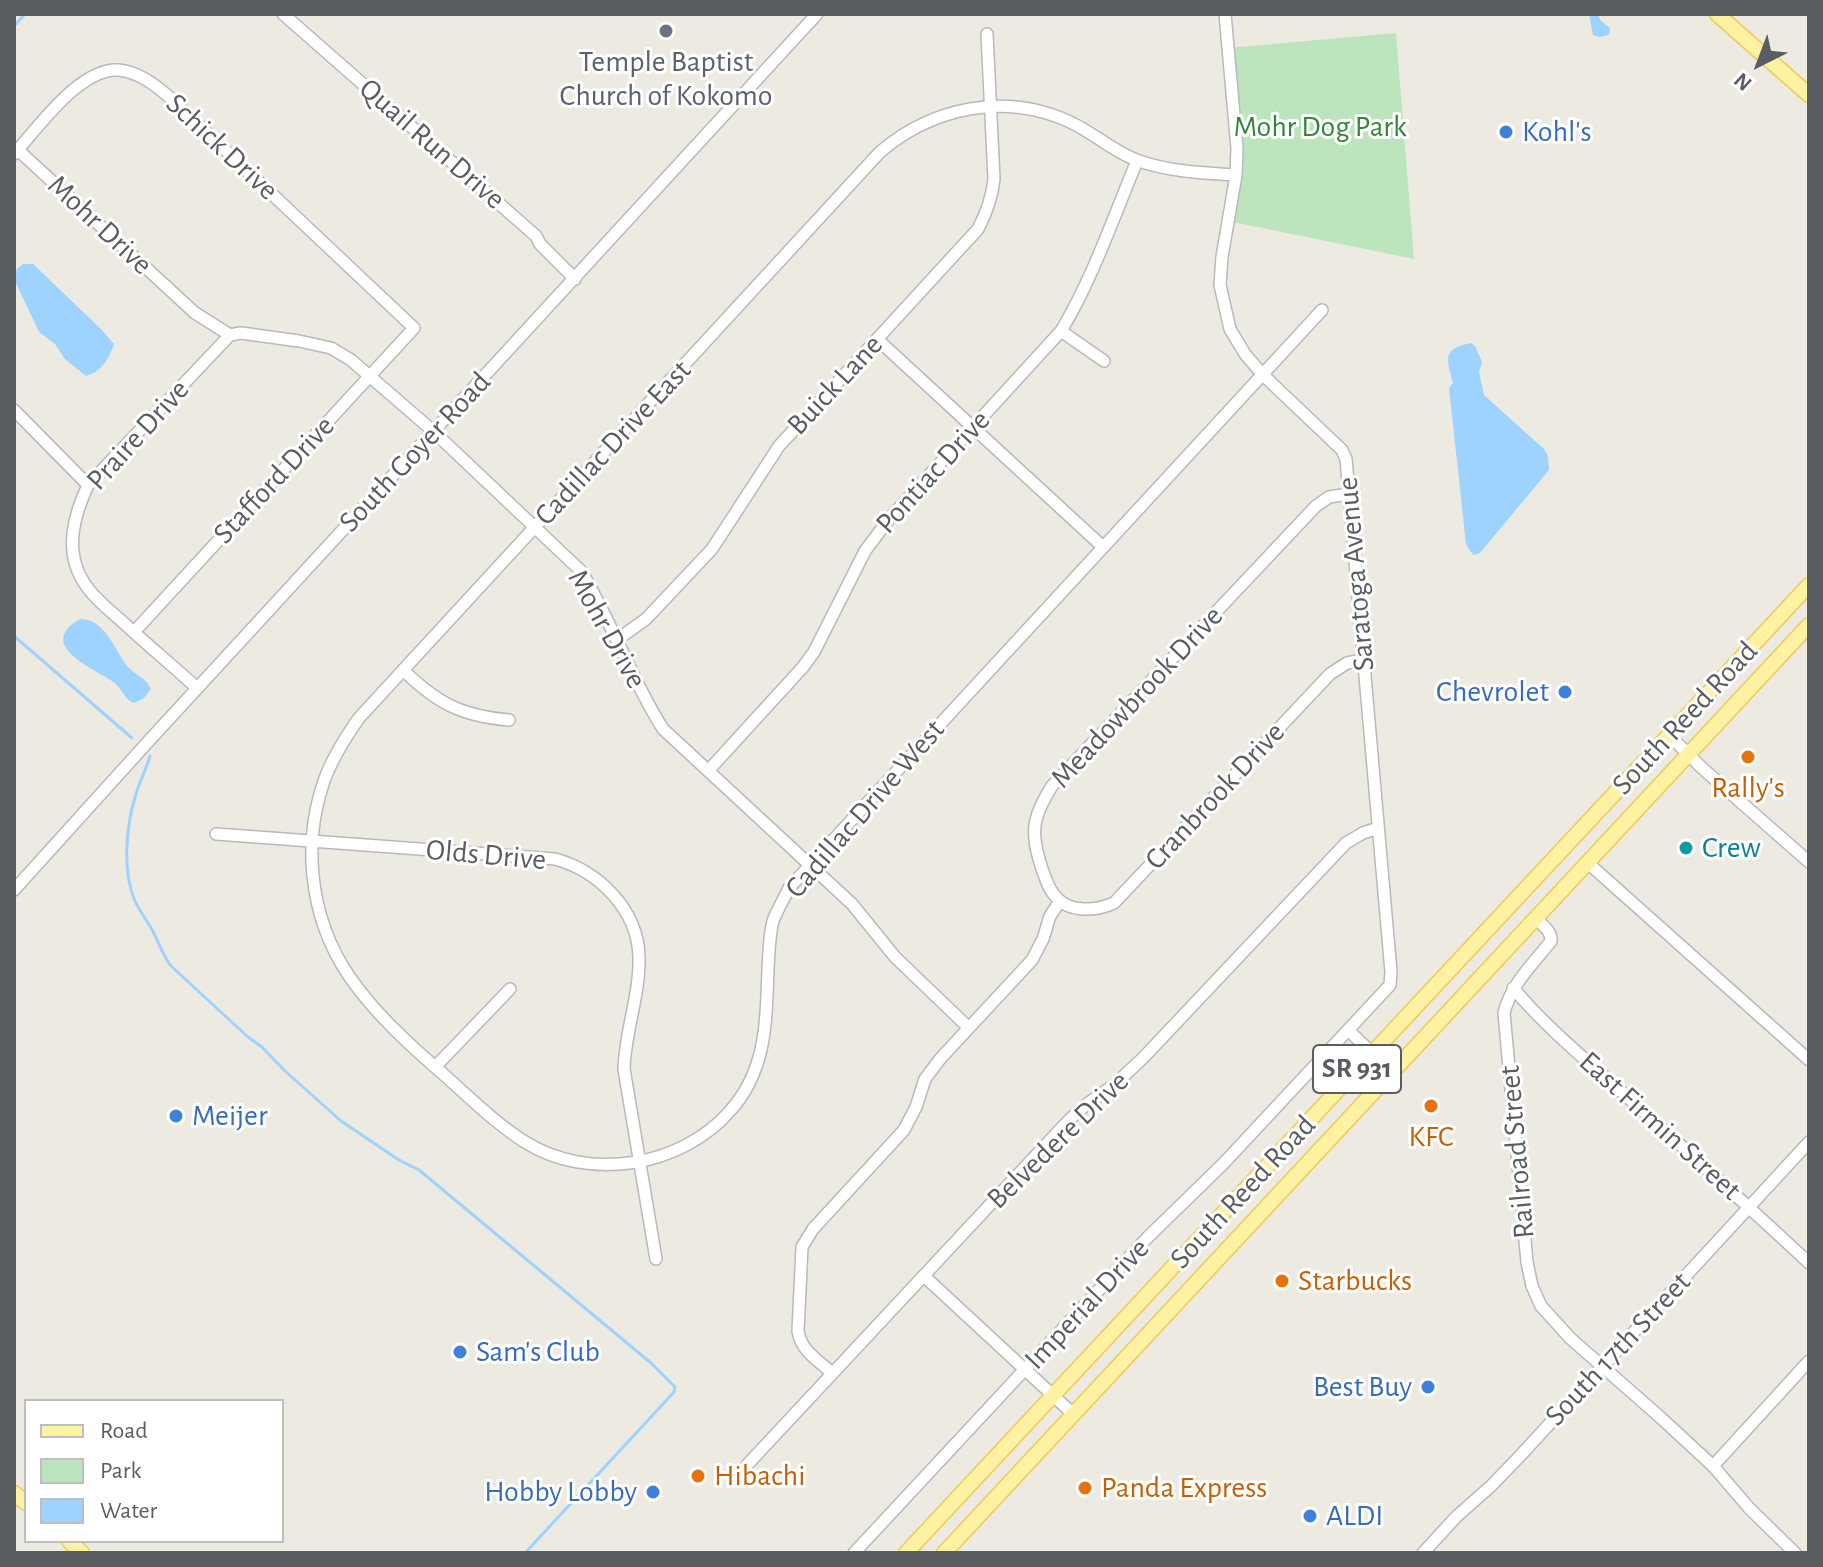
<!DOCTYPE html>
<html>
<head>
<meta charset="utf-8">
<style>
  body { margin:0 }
  #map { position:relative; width:1823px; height:1567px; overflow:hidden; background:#edeae1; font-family:"Alegreya Sans",sans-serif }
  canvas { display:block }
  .frame { position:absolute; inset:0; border:16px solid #595d62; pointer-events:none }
  .legend { position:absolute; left:24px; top:1399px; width:260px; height:144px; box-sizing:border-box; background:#fff; border:2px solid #bdbec0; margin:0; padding:10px 14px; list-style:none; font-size:24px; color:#595d62 }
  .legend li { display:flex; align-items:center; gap:16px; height:40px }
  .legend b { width:40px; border:2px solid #bdbec0 }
  .north { position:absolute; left:1719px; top:24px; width:80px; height:80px; -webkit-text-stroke:6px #fff; paint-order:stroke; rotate:222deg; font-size:22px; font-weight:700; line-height:32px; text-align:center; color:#595d62 }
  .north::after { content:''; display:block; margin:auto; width:28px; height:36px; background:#595d62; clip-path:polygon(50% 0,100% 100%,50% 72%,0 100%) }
</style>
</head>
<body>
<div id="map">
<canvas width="1823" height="1567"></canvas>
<div class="frame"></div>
<ul class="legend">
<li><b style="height:10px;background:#fff2a3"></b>Road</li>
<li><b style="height:22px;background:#bce5bd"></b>Park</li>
<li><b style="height:22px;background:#9ed3ff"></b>Water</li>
</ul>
<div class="north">N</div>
</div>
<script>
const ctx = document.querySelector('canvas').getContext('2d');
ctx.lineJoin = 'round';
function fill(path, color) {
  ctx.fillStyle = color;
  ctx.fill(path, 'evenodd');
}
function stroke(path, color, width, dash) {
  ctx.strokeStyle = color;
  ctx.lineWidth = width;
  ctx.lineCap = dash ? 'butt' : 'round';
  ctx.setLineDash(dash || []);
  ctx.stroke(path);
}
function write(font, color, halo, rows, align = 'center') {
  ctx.font = font + ' "Alegreya Sans",sans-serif';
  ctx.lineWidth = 6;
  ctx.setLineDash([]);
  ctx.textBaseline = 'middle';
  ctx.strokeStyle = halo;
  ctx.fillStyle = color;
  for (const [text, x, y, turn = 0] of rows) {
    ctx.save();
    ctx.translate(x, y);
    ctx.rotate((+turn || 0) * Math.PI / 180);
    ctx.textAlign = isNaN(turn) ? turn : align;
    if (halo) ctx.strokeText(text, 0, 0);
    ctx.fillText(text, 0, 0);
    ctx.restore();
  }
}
const green = new Path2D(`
  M1396 33 1414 259 1228 221 1236 175 1228 48Z`);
const water = new Path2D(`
  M1589 14H1598L1600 20 1610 28 1609 35 1599 37 1593 35Z
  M23 264H33L102 330 114 344C109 359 101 372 86 376L65 359 55 344 39 332 14 279 17 269Z
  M1471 343 1475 346 1482 362 1479 372 1484 395 1544 449 1548 456 1549 470 1480 553 1474 555 1470 551 1466 544 1449 388 1453 383C1447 359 1441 349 1471 343Z
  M80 619C106 619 114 650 128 667 136 676 146 677 151 689L144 698 134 703C123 699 122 687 112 681 93 668 35 645 80 619Z`);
const stream = new Path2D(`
  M14 26 25 14
  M14 636 132 738
  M150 756C146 770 139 783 135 797 126 828 122 871 135 901 139 910 146 919 151 928 158 940 162 954 171 966L248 1037 262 1047 284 1070 341 1121 399 1160 419 1170 651 1363 675 1387 674 1392 663 1404 525 1553`);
const minor = new Path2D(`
  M283 14 536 236 540 244 575 279
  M18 150 195 313 230 335 241 333 299 341 331 348 351 360 433 431 581 571C612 622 631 679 663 729L852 904 895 957 969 1028
  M14 154C38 128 80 67 119 70 138 72 154 84 168 96L414 328 134 632
  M1236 175C1204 173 1171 172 1139 161 1115 153 1094 133 1070 122 1005 92 933 107 880 152L359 718C345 738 332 758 324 781 300 851 312 929 357 987 381 1019 412 1047 442 1073 469 1097 495 1123 525 1142 589 1182 681 1167 730 1111 767 1070 766 1021 768 969 769 953 769 936 773 921 777 910 784 899 789 888L1322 310
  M1061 331 1104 361
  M877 339 1103 547
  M14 410 88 485
  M1348 494 1329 497 1316 506 1052 786C1045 797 1039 807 1036 820 1032 836 1037 853 1042 869 1046 879 1048 889 1056 897 1070 913 1096 911 1114 903L1330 674 1347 663 1363 660
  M617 638 625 634 646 619 712 549 779 446 978 229C987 212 992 198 994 179L987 34
  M403 670C437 703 461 716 509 720
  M197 688C174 667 150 647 127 626 112 612 93 598 83 581 64 550 74 515 88 485L230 335
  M1669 735 1702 768 1809 862
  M708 771 803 667 814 652 865 551 889 519 1061 331C1093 278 1113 218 1137 161
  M216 834 555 859C599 871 638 910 639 957 640 995 625 1031 624 1069L656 1259
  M1588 863 1809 1060
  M14 890 146 744 817 14
  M1536 919C1542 925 1552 931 1551 941 1533 964 1511 984 1504 1013L1527 1262 1532 1286 1541 1306 1570 1338 1660 1417 1713 1466 1749 1508 1795 1553
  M1513 988C1546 1027 1586 1060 1624 1094 1686 1150 1748 1206 1809 1263
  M1348 1030 1372 1053
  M435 1067 510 989
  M924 1276 1073 1414
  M832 1373C818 1360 801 1351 798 1331L802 1247 813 1229 904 1130 916 1107 925 1079 940 1059 1032 960 1043 939 1050 916 1060 901
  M747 1465 1070 1119 1087 1104 1114 1085 1143 1058 1346 843 1363 833 1378 828
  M1713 1466 1809 1361
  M854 1553 1149 1236 1223 1164 1390 985 1391 972 1346 459 1342 450 1262 374 1245 354 1230 329 1220 285 1222 257 1236 175 1237 148 1225 14
  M1423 1553 1456 1517 1491 1486 1519 1457 1809 1142`);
const major = new Path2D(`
  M1717 14 1809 95
  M14 1493 26 1503
  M69 1541 82 1553
  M906 1553 1809 585
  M944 1553 1809 625`);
const markers = [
  [666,31,8,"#6b7280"],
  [1506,132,8,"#3f7fe0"],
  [1565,692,8,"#3f7fe0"],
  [1748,757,8,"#e8710a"],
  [1686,848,8,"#0f9aa8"],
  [1431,1106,8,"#e8710a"],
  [176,1116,8,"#3f7fe0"],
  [1282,1281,8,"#e8710a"],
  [460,1352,8,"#3f7fe0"],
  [1428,1387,8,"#3f7fe0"],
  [698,1476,8,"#e8710a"],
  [1085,1488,8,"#e8710a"],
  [653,1492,8,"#3f7fe0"],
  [1310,1516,8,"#3f7fe0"]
];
const shields = [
  [1357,1069,88]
];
const shieldNames = [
  ["SR 931",1357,1069]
];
const worshipNames = [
  ["Temple Baptist",666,62],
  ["Church of Kokomo",666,96]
];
const parkNames = [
  ["Mohr Dog Park",1320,127]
];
const shopNames = [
  ["Kohl's",1522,132],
  ["Chevrolet",1549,692,"right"],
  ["Meijer",192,1116],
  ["Sam's Club",476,1352],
  ["Best Buy",1412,1387,"right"],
  ["Hobby Lobby",637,1492,"right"],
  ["ALDI",1326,1516]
];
const streetNames = [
  ["Quail Run Drive",432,144,41],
  ["Schick Drive",222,147,43],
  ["Mohr Drive",100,225,43],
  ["Buick Lane",835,385,-47],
  ["Praire Drive",138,435,-48],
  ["Cadillac Drive East",613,443,-47],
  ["South Goyer Road",415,452,-47],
  ["Pontiac Drive",933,472,-48],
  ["Stafford Drive",274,480,-47],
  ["Saratoga Avenue",1356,574,-95],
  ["Mohr Drive",607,629,61],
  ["Meadowbrook Drive",1137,697,-47],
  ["South Reed Road",1685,718,-47],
  ["Cranbrook Drive",1215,796,-47],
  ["Cadillac Drive West",865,809,-49],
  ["Olds Drive",486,855,5],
  ["East Firmin Street",1660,1126,42],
  ["Belvedere Drive",1058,1140,-44],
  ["Railroad Street",1517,1152,-95],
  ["South Reed Road",1243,1192,-47],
  ["Imperial Drive",1087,1304,-47],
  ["South 17th Street",1618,1349,-47]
];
const foodNames = [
  ["Rally's",1748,788,"center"],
  ["KFC",1431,1137,"center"],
  ["Starbucks",1298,1281],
  ["Hibachi",714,1476],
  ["Panda Express",1101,1488]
];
const cultureNames = [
  ["Crew",1702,848]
];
fill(green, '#bce5bd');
fill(water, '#9ed3ff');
stroke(stream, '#9ed3ff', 3);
stroke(minor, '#b6b9be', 14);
stroke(major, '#f2c954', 17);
stroke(minor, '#fff', 11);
stroke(major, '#fff2a3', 14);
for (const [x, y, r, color] of markers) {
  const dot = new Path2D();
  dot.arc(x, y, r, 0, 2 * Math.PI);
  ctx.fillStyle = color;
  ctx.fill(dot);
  stroke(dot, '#fff', 3);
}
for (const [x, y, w] of shields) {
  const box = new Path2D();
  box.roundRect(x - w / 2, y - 24, w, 48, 6);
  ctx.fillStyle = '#fff';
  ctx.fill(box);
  stroke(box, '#595d62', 2);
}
write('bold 28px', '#595d62', null, shieldNames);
write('30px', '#5b616d', '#fff', worshipNames);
write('30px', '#34863a', '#fff', parkNames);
write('30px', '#366cbe', '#fff', shopNames, 'left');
write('30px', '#595d62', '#fff', streetNames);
write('30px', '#c56008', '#fff', foodNames, 'left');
write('30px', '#0d838f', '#fff', cultureNames, 'left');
</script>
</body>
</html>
